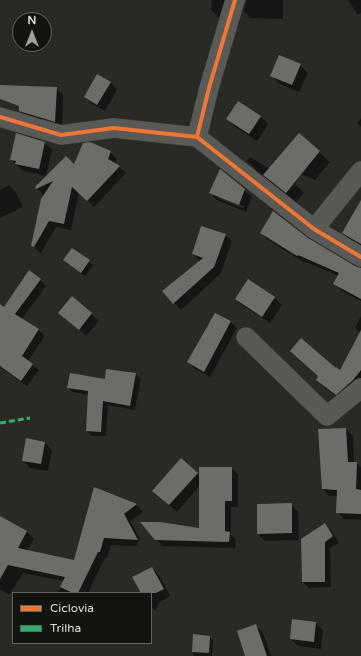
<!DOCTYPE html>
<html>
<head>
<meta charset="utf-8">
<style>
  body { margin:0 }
  #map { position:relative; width:361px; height:656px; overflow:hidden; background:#292a25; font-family:"Varela Round",sans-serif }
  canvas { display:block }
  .legend { position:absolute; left:12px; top:592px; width:140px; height:52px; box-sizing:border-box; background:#131410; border:1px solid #646561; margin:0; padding:5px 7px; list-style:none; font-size:12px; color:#dedfda }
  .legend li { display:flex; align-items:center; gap:8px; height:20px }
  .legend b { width:20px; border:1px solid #646561 }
  .north { position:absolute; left:12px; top:12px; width:40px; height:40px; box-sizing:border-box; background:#131410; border:1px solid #646561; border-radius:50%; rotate:0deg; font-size:11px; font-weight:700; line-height:16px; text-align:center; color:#dedfda }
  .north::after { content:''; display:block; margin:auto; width:14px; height:18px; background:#9fa09b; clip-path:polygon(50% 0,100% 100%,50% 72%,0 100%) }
</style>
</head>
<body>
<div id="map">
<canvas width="361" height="656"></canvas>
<ul class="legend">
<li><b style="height:5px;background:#f07635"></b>Ciclovia</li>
<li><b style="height:5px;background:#2db169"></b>Trilha</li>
</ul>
<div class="north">N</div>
</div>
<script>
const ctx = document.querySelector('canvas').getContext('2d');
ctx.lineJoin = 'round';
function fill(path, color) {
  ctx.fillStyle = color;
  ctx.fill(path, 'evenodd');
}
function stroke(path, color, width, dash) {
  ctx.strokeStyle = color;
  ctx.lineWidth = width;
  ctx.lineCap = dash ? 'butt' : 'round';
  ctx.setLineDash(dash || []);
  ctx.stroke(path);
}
const shadow = new Path2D(`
  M212 0H234L227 18 218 17 211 10Z
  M247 0H283V19L251 18 244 11Z
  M348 0H361V13L358 15Z
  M300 65 308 73 299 92 278 83 271 75Z
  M110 82 117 90 105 111 92 104 85 97Z
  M56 88 63 95 62 128 29 118 22 111Z
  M238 102 261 117 268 124 257 141 234 126 227 118Z
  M361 118V127L357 123Z
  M299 134 330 162 315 180 300 174 295 184 304 193 296 202 257 171 247 161 250 157 270 169Z
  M45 143 52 150 46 176 23 171 11 160Z
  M110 152 117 159 115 164 126 173 94 207 79 193 71 230 56 227 41 253 39 252 33 245 45 196 36 188 74 166Z
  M9 185 16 193 23 207 0 218V190Z
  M244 190 252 197 246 212 217 200 210 193ZM217 196 244 206 243 208 217 198Z
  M361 221V246L351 240 343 233Z
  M261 233 308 239 355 267 361 269V301L342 291 335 284 339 276 306 262 305 263 268 240Z
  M225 235 232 241 221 273 181 310 164 292 200 261 193 254Z
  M73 249 93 265 85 276 65 260Z
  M40 280 46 286 22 319 39 330 45 336 28 361 39 370 27 386 0 367V308L3 310Z
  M248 281 274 298 282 305 270 323 243 306 236 299Z
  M72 298 99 321 86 336 59 313Z
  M215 314 231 322 237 328 210 377 195 369 189 362Z
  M361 316V387L344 402 325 388 317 380 341 372 361 334 355 328Z
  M136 374 141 379 135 410 108 405 106 436H92L87 431 89 395 73 392 68 388Z
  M346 429 353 436 354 463H356L361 467V520L344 519 337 512 338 496H329L323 489Z
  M45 443 52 450 48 471 30 468 23 460Z
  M231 468 238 474V507H231V535L236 539 235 548 163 546 156 539 200 529V485L177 512 161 498 197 473 200 477Z
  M95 489 137 505 143 512 130 521 140 539 136 546 111 545 107 558H105L88 593H58L64 581 23 573 9 595 0 589 1 517 27 532 34 539 27 551 74 562Z
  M291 504 298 512 299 540 265 541 258 534Z
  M325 524 331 530 339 543 330 548 331 587 309 588 303 582Z
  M152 568 159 575 170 596 160 602 155 611 151 607V593H142Z
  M315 623 323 630 321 649 298 646 291 639Z
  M256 626 263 633 271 656H247Z
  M210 637 213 640 212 656H194L193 652Z`);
const building = new Path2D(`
  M279 55 301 64 292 85 270 76Z
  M97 74 111 82 97 105 84 97Z
  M0 85 57 87 55 122 19 111V106L0 99Z
  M238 101 261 116 249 134 226 119Z
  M16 133 45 142 39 169 15 164 16 161 10 160Z
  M299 133 320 151 286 193 263 175Z
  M90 142 111 151 108 159 120 166 87 201 72 187 64 224 49 221 34 247 31 246 41 199 53 181 36 189 35 187 66 156 74 164 83 143Z
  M220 169 245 189 239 205 209 193Z
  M361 200V244L342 233Z
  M273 211 308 238 355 266 361 268V299L333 284 339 273 298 255 297 256 260 233Z
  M201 226 226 234 214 267 173 304 162 291 203 258 192 254Z
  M72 248 90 260 81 273 63 260Z
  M29 270 41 279 15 314 39 329 22 356 33 364 21 381 0 366V304L4 307Z
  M248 279 275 297 262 317 235 299Z
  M72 296 92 313 79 330 58 313Z
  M215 313 231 321 204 372 187 362Z
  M361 330V370L353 380 336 395 316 380 318 376 290 351 301 338 336 368V367L340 370Z
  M106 369 136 373 130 406 103 401 101 432 86 431 88 391 67 388 70 373 105 379Z
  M346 428 348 462H357L356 489 361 490V514L336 513 337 490 322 489 318 429Z
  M26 438 45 442 41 464 22 461Z
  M181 458 198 473 169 505 152 491Z
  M199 467H232V501H225V531L230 532 229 542 155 540 140 522H160L199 528Z
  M94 487 137 504 124 514 138 540 104 538 100 552H98L78 593H73L60 587 65 577 8 565 0 579V516L27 531 18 548 74 560Z
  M292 503V533L257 534V504Z
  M325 523 333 536 325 542V582H302L301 539Z
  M152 567 164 589 156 593H141L132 577Z
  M292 619 316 622 314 642 290 639Z
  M256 624 267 656H245L237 631Z
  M193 634 210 636 209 653 192 652Z`);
const minor = new Path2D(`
  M0 117 61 135 114 128 197 137 314 229 361 257
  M197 137 209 88 235 0
  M314 229 361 171
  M246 337 327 416 361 388`);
const quiet = new Path2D(`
  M0 423 30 418`);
const cycleway = new Path2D(`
  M0 117 61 135 114 128 197 137 314 229 361 257
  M197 137 209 88 235 0`);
fill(shadow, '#0007');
fill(building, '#6c6d69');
stroke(minor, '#474743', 20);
stroke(minor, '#595a56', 19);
stroke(quiet, '#2db169', 3, [6, 3]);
stroke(cycleway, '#f07635', 4);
</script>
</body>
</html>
